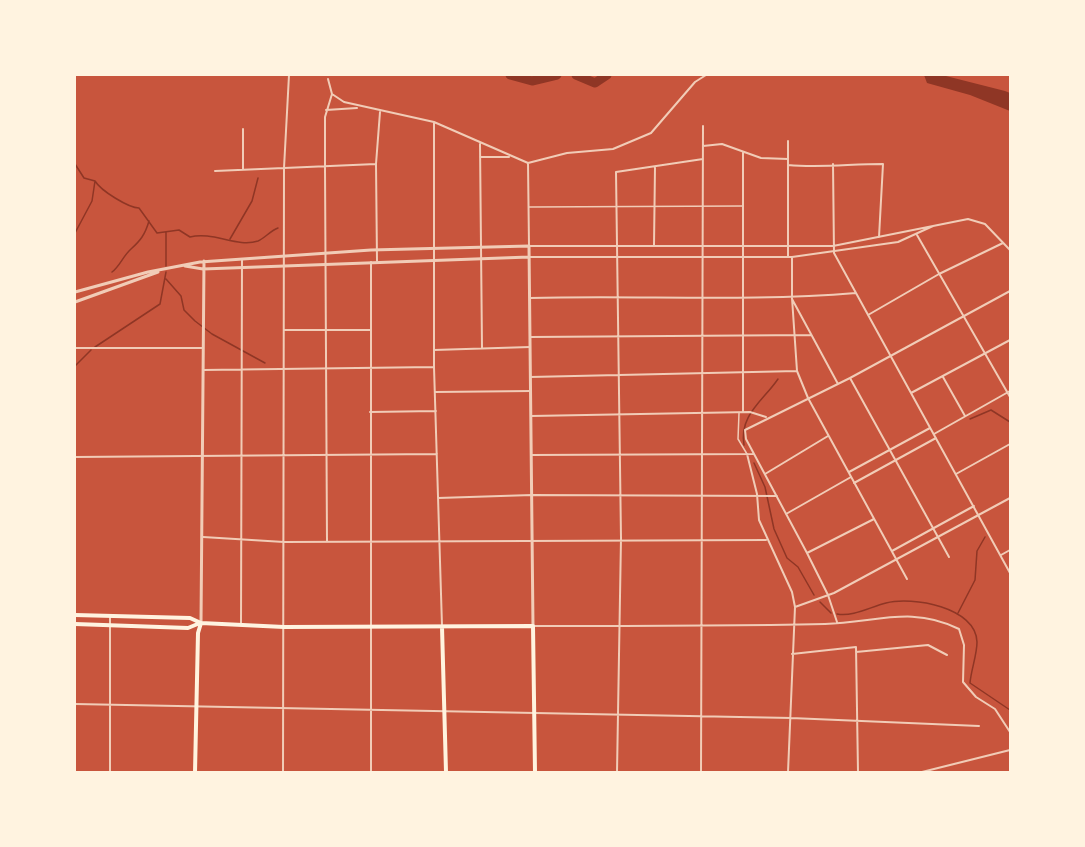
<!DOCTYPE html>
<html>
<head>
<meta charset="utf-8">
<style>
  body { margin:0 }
  #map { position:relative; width:1085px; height:847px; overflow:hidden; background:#c8553d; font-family:Commissioner,sans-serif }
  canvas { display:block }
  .frame { position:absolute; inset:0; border:76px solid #fff3e0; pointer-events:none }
</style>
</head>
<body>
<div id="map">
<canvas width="1085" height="847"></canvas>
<div class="frame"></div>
</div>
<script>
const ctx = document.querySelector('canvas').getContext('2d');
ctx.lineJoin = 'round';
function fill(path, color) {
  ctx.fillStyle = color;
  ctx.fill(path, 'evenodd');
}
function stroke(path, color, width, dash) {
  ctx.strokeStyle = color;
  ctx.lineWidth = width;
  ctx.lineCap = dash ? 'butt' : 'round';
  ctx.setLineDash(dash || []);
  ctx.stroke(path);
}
const water = new Path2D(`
  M924 75H942L1005 91 1010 93V111L970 95 927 83Z`);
const stream = new Path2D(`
  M75 164 84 178 95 181C101 191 129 208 139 208L157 233 179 230 190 237C213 231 237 248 258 241 265 238 270 231 278 228
  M166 232V266
  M75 233 92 201 95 181
  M230 239 252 201 258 178
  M112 272C120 266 123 256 131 249 140 241 145 235 149 221
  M166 279 181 296 184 310 195 321 212 334 265 363
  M95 347 160 304 166 272
  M75 366 91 350
  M970 419 991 410 1010 422
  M744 445C739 415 763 401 778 379
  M754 463 765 487 774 529 787 558 798 567 814 595
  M820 602 831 613
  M958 613 975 580 977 551 985 537
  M837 614C853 617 870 607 886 603 912 596 976 607 977 642 977 655 971 670 970 683L1010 710`);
const river = new Path2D(`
  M510 75 532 81 557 75
  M576 75 595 83 607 75`);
const service = new Path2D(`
  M529 207 743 206
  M739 413 738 439 747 454`);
const minor = new Path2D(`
  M328 79 332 94 344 102 434 122 528 163 567 153 613 149 651 133 695 82 706 75
  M326 110 357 108
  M434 122V367L442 626
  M480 144 482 348
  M703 146 722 144 761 158 788 159
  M480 157H509
  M528 163 529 246H833L968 219 985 224 1010 250
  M833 164 834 253 1010 573
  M788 165C820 168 850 164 883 164L879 237
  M243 170V129
  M215 171 376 164
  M917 235 1010 397
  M654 245 655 167
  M529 257H792L898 242 933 226
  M788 257V141
  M792 258V298L797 371 808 398 907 579
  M377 261 376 164 380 112
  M530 298C638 295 748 302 856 293
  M792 299 838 384
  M868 315 939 274 1003 243
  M285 330H371
  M530 337 811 335
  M75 348H203
  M434 350 530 347
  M203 370 434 367
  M530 377 797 371
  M943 377 965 416
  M850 378 949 557
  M435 392 531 391
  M911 393 1010 340
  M370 412 436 411
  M743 412V152
  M531 416 750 412 766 417
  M934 434 1010 391
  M747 454 757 494 759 520 792 592 795 607 788 772
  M531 455 753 454
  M75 457 437 454
  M849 472 930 428
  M765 474 828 436
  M956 474 1010 444
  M854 483 936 438
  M438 498 532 495 777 496
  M786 514 851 477
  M203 537 284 542 766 540
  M327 542 325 168V117L332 94
  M892 551 974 506
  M807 553 874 519
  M1001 555 1010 550
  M795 607 834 593 1010 498
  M110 616V772
  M837 622 828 595 807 553 746 439 745 430 850 378 1010 291
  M241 625 242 259
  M533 626C630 626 728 626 825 624 875 623 911 605 959 629L964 645 963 682 976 697 995 709 1010 732
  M856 652 928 645 947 655
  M792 654 856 647 858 772
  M75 704 791 718 979 726
  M283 772 284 168 289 75
  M371 772V262
  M617 772 621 538 616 172 703 159
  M701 772 703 126
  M922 772 1010 750`);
const tertiary = new Path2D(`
  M185 266 203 269 529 257
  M75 292 148 272 200 262 371 250 529 246 533 626
  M75 302 158 272
  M201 622 204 261`);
const secondary = new Path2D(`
  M75 615 190 618 201 623 284 627 533 626 535 772
  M75 624 188 628 200 623
  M442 627 446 772
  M195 772 198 633 201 623`);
fill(water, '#8f3625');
stroke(stream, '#8f3625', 1.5);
stroke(river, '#8f3625', 9);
stroke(service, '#f1ccb7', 1.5);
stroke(minor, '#f1ccb7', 2);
stroke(tertiary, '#f1ccb7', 3);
stroke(secondary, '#fff3e0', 4);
</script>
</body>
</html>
